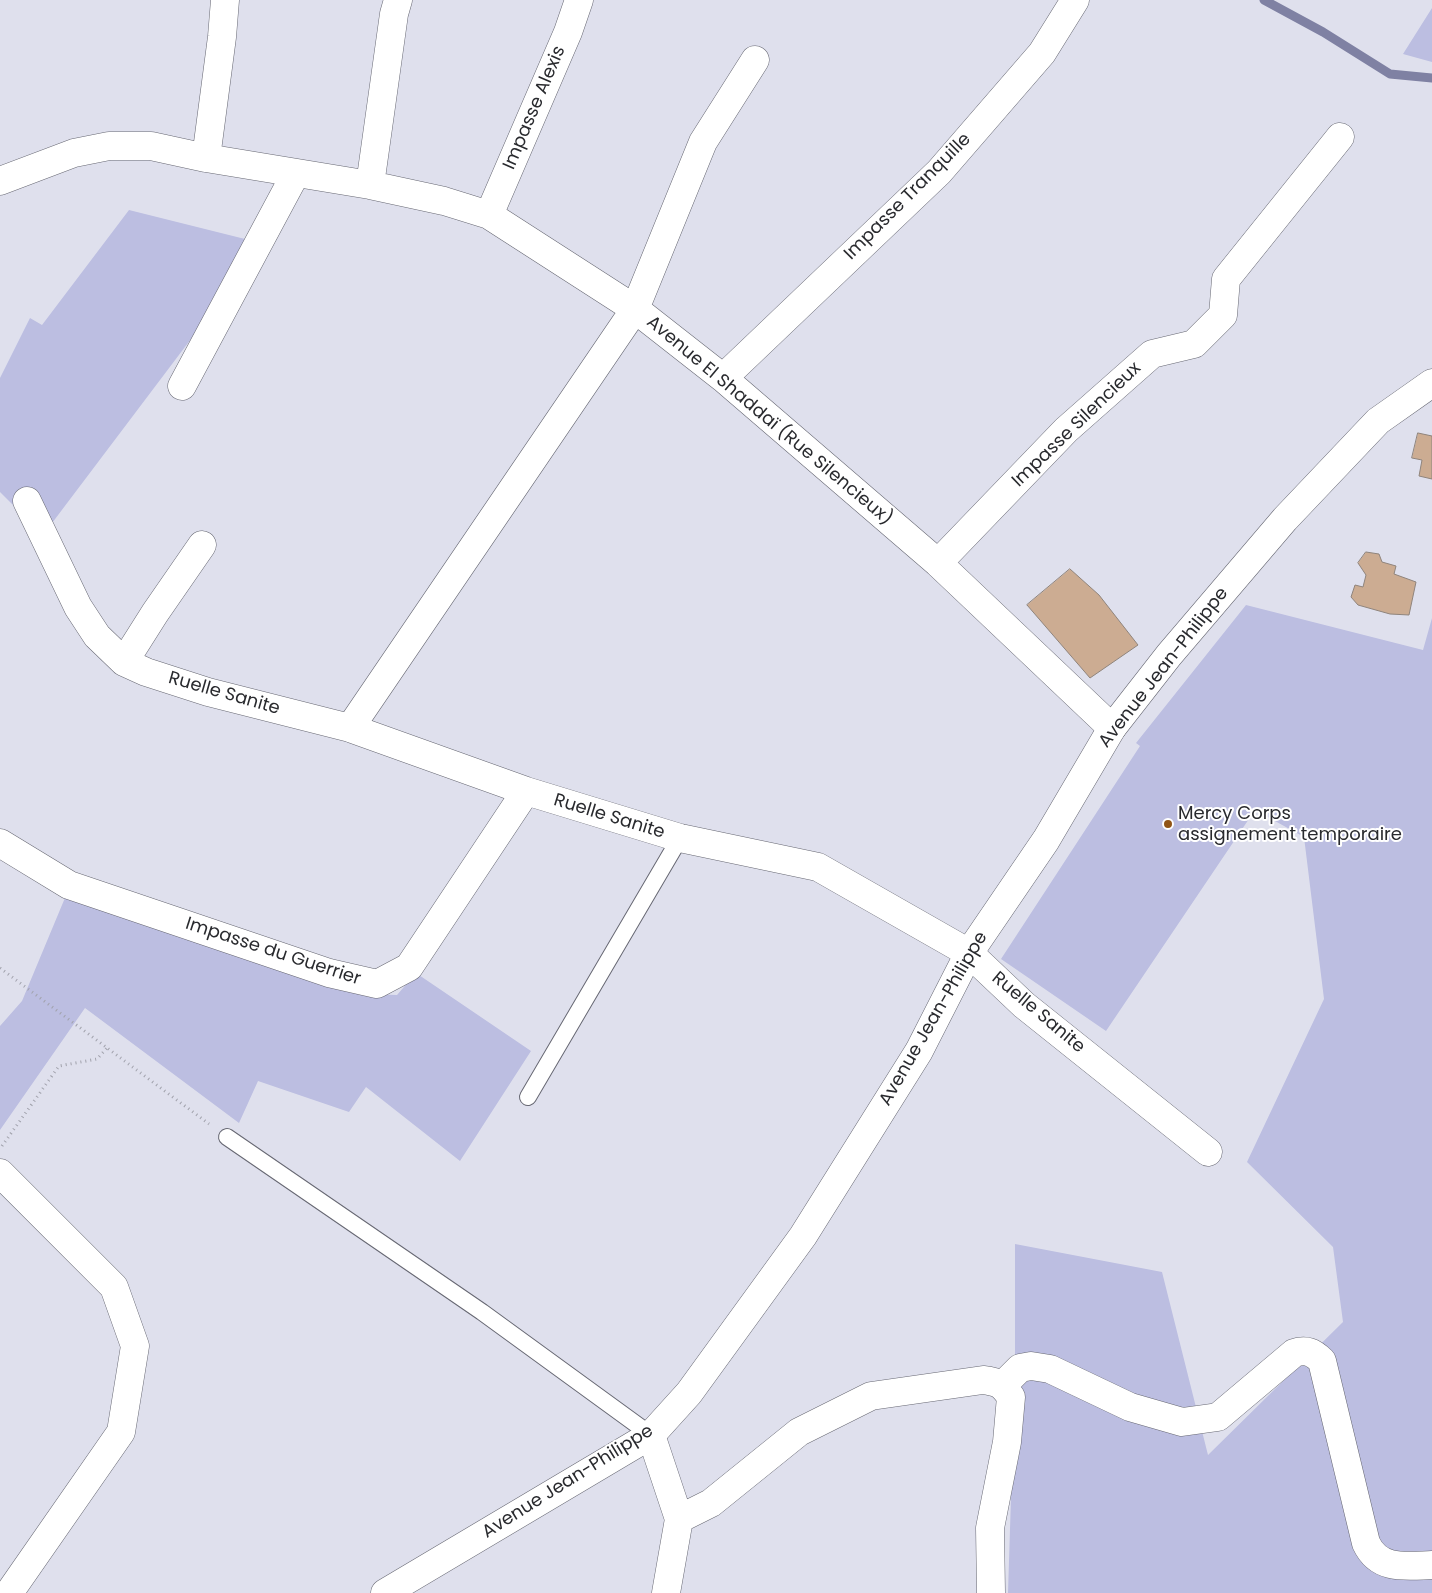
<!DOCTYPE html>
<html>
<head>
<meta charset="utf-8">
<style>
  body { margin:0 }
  canvas { display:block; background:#dfe0ed }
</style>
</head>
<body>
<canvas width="1432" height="1593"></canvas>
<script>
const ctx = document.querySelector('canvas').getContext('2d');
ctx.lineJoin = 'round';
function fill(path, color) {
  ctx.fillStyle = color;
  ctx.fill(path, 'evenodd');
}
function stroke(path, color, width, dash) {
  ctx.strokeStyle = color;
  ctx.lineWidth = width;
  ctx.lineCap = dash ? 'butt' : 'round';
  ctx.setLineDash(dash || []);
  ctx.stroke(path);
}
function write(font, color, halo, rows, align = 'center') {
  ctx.font = font + ' Poppins,sans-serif';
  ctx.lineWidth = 4;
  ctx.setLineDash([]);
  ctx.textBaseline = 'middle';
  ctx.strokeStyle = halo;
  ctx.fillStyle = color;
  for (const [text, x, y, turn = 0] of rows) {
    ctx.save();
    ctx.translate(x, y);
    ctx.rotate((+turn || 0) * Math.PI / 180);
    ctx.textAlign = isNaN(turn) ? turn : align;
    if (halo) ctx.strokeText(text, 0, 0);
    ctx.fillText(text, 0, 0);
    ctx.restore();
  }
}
const green = new Path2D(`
  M1432 8V62L1403 54Z
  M129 210 249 240 234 282 43 535 0 492V378L30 318 42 325Z
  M1246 605 1423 650 1432 618V1593H1008L1015 1369V1244L1162 1272 1208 1455 1343 1322 1333 1247 1247 1162 1324 999 1304 837 1255 810 1106 1031 1001 959 1140 746 1136 743Z
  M67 893 365 994 397 995 416 973 531 1051 460 1161 366 1087 349 1112 258 1081 239 1123 85 1008 0 1130V1026L22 1001Z`);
const stream = new Path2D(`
  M1264 0 1323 32 1390 74 1432 78`);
const building = new Path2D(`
  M1418 433 1432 436V479L1419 476 1422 460 1412 458Z
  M1366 552 1379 554 1382 562 1396 566 1394 574 1416 582 1409 615 1390 614 1358 605 1351 597 1355 585 1363 587 1366 575 1358 563Z
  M1070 569 1099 595 1138 645 1090 678 1027 605Z`);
const path = new Path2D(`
  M0 968 209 1124
  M2 1146 59 1066 97 1059 107 1048`);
const service = new Path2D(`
  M528 1097 680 838
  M227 1137 482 1312 651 1435`);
const minor = new Path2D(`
  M206 158 222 37 225 0
  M0 181 74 153 109 146H151L206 158 370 185 444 201 489 215 635 309 723 378 938 563 1112 728
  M370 185 394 14 398 0
  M489 215 568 32 579 0
  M723 378 939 172 1042 53 1075 0
  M182 386 296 173
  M27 501 78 607 97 636 124 662 146 672 208 692 350 728 526 791 680 838 818 867 969 953 1024 1005 1208 1152
  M938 563 1066 430 1152 354 1194 344 1223 315 1226 279 1340 137
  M124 662 155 613 202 545
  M350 728 635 309 703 142 755 60
  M0 843 69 885 329 973 377 984 409 967 526 791
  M0 1173 114 1287 135 1346 121 1432 9 1593
  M1003 1385 1020 1368 1031 1366 1050 1369 1130 1407 1182 1422 1218 1417 1294 1353C1306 1349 1313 1352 1322 1361L1366 1543C1379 1571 1406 1566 1432 1565
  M651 1435 679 1519 666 1593
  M679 1519 711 1503 799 1432 871 1396 983 1380C999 1382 1002 1384 1011 1397L1007 1442 990 1528 991 1593`);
const tertiary = new Path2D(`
  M385 1593 651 1435 689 1393 803 1236 919 1051 969 953 1046 840 1112 728 1169 655 1285 519 1378 421 1432 383`);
const markers = [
  [1168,824,5,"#915516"]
];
const streetNames = [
  ["Impasse Alexis",535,108,-67],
  ["Impasse Tranquille",908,197,-45],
  ["Avenue El Shaddaï (Rue Silencieux)",769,421,40],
  ["Impasse Silencieux",1077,425,-44],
  ["Avenue Jean-Philippe",1164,668,-52],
  ["Ruelle Sanite",224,694,16],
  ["Ruelle Sanite",609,817,17],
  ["Impasse du Guerrier",273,952,18],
  ["Ruelle Sanite",1038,1013,40],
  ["Avenue Jean-Philippe",934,1019,-60],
  ["Avenue Jean-Philippe",568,1482,-32]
];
const poiNames = [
  ["Mercy Corps",1178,814],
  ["assignement temporaire",1178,835]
];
fill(green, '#bcbee1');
stroke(stream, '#7f81a3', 9);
fill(building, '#ccac92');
stroke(building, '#8f847c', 1);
stroke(service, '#676873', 18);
stroke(minor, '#676873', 29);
stroke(tertiary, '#676873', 29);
stroke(path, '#a1a2ac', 3, [1, 4]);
stroke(service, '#fff', 16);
stroke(minor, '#fff', 28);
stroke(tertiary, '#fff', 28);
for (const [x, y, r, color] of markers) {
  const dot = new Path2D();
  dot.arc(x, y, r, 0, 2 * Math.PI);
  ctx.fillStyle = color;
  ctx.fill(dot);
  stroke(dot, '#fff', 2);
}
write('18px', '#292a2e', '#fff', streetNames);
write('18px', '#292a2e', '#fff', poiNames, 'left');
</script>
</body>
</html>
